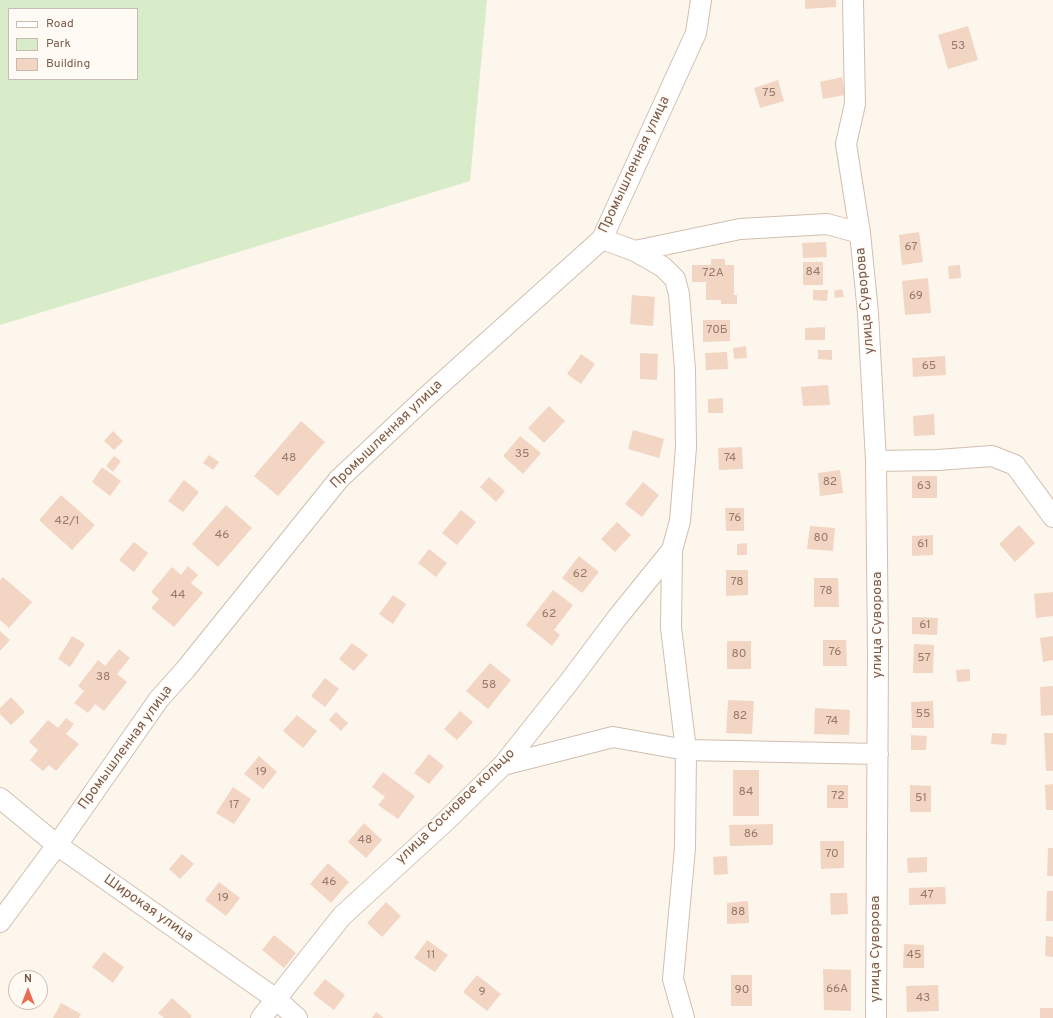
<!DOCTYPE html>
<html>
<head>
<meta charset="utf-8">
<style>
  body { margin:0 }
  #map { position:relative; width:1053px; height:1018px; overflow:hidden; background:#fdf6ec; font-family:Overpass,sans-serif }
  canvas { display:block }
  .legend { position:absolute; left:8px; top:8px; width:130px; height:72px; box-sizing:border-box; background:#fffaf3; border:1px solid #cabbb1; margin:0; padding:5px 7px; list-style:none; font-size:12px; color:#7a5c4d }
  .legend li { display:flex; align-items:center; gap:8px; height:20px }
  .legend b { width:20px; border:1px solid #cabbb1 }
  .north { position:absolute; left:8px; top:970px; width:40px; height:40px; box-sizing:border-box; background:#fffaf3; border:1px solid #cabbb1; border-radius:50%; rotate:0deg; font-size:11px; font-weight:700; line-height:16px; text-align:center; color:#7a5c4d }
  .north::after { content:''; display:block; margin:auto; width:14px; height:18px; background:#e76f51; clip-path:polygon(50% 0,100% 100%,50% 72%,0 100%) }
</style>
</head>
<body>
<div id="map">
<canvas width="1053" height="1018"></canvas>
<ul class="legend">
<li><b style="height:5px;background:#fff"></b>Road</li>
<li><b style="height:11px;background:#d8ecc9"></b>Park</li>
<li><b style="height:11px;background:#f3d5c3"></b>Building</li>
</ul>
<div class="north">N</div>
</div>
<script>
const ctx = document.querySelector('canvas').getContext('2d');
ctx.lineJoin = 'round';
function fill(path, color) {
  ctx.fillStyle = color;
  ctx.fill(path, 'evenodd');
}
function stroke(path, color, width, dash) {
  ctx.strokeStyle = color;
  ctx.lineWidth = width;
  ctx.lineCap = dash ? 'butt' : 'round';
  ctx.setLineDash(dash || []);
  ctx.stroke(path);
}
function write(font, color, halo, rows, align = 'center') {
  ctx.font = font + ' Overpass,sans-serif';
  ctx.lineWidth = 3;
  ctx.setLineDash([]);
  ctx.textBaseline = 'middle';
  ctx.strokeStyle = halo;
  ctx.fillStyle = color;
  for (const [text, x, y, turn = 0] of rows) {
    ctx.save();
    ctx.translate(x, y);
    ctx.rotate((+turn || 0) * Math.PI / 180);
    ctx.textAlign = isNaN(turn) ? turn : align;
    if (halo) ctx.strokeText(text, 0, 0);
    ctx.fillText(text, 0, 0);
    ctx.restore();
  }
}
const green = new Path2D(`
  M0 0H487L470 181 0 325ZM9 9H137V79H9Z`);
const building = new Path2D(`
  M805 0H836V7L805 9Z
  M968 26 978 60 948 69 938 35Z
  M842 77 845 95 823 99 820 82Z
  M778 80 784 101 760 108 754 88Z
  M919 232 923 262 902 265 899 235Z
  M826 242 827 257 803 258 802 243Z
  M711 259H725V265H734V295H737V304H721V300H706V282H692V265H711Z
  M803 262H823V285H803Z
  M960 265 961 278 949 279 948 266Z
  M928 278 931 313 905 315 902 281Z
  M842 289 844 297 835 298 834 291Z
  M813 290H828L827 301 813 300Z
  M632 295 655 297 653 326 630 324Z
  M703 320H730V341L703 342Z
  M825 327V340H805V328Z
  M746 346 747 358 734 359 733 348Z
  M818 350H832V360L818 359Z
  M727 352 728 369 706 370 705 353Z
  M640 353 658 354 657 380 640 379Z
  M581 354 595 364 581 384 567 374Z
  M945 356 946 375 913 377 912 358Z
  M828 385 830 405 803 406 801 387Z
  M723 398V413H708V399Z
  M549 406 565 421 544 443 528 428Z
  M934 414 935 435 914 436 913 416Z
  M301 421 325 442 278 496 254 476Z
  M633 430 664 439 659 458 628 449Z
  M113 431 123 441 114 450 104 441Z
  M520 436 541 453 523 474 503 456Z
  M742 447 743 469 719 470 718 448Z
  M209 455 219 462 213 470 203 463Z
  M114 456 121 461 113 472 106 466Z
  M102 467 121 481 110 496 92 482Z
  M840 470 843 493 820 496 818 473Z
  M912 476H937V498H912Z
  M489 477 505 491 496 502 480 487Z
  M184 480 199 492 183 512 168 501Z
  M643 482 659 495 642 517 625 504Z
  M61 495 95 525 72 550 39 520Z
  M226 505 252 528 218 567 192 544Z
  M725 508H744V531H726Z
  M461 510 476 522 457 545 442 533Z
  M617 522 631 535 615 552 601 539Z
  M1019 525 1035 543 1015 562 999 544Z
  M810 526 835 528 833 551 807 549Z
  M933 535V555L912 556V536Z
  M134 542 148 553 134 572 119 560Z
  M747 543V555H737V544Z
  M429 549 447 563 436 577 418 563Z
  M579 556 599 572 582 593 562 578Z
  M188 566 198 575 191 583 203 593 174 627 151 608 159 599 151 592 172 567 181 575Z
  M726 570H748V595L726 596Z
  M3 577 32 602 9 628 0 620V580Z
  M814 578H838L839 607H814Z
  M553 590 573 605 554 630 560 635 552 646 526 625Z
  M1053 592V616L1036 618 1034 594Z
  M393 595 406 604 393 624 379 614Z
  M912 617 938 618 937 635 912 634Z
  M0 631 10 640 0 651Z
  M72 636 85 644 70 667 58 659Z
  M1053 636V660L1043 662 1040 638Z
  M823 640H846L847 666H823Z
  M727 641H751V669H727Z
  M352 643 368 655 354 671 339 659Z
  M914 644 934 645 933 673H913Z
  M119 649 130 658 117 674 127 682 104 711 95 704 88 713 74 703 84 691 78 686 98 660 105 666Z
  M490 663 511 680 488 709 466 691Z
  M970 669V681L957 682 956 670Z
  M325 678 339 689 325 707 311 696Z
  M1053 686V715L1041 716 1040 687Z
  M11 697 25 712 11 725 0 714V708Z
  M728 700 754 701 752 734 726 733Z
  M933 701 934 728H912L911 702Z
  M815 708 850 710 849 735 814 734Z
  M460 711 473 722 457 740 444 729Z
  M336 712 348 723 341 731 329 720Z
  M297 715 317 731 303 748 283 731Z
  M66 718 74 724 66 734 79 744 56 771 49 765 43 771 30 760 38 750 29 742 48 720 58 728Z
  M992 733 1007 734 1006 745 991 744Z
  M1044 733H1053V771H1046Z
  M911 735 927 736 926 750H911Z
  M429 754 444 766 429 784 414 773Z
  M259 756 277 772 263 789 244 774Z
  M733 770H759V816H733Z
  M383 772 415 796 398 819 378 805 385 797 372 787Z
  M1053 784V810H1046L1045 785Z
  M827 785H848V808H827Z
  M910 785 931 786V812H910Z
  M233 787 251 799 234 824 216 813Z
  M364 823 382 840 366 858 348 842Z
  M773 824V845L730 846 729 825Z
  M820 841H844V868L821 869Z
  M1048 848H1053V876H1047Z
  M182 854 194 864 180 879 169 869Z
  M727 856 728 874 714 875 713 857Z
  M927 857V872L908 873 907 858Z
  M328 863 349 882 331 903 310 884Z
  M219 882 240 898 226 916 205 900Z
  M945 887 946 904 909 905V888Z
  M1047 891H1053V921H1046Z
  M830 893H847L848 914 831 915Z
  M748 901 749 923 727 924V903Z
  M386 902 401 916 382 937 367 923Z
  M274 935 296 953 284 968 262 950Z
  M1046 936 1053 937V957L1045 956Z
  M427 940 448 955 435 972 414 958Z
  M904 944 924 945V968H903Z
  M104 952 124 967 113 983 92 967Z
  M823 969 851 970V1011L824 1010Z
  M477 975 501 994 487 1011 463 992Z
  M731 975H752V1006H731Z
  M325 979 345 995 334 1010 313 994Z
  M938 985 939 1011 907 1012 906 986Z
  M172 998 192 1016 190 1018H164L158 1013Z
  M61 1003 81 1014 79 1018H53Z
  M1040 1008H1053V1018H1040Z
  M376 1012 384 1018H372Z`);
const street = new Path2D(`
  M853 0 855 104 846 144 860 233
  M635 251 740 229 827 224 860 233 868 313 876 461 878 655 876 1018
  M876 461 938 460 992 456 1015 465 1053 517
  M672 550 671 628 686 750 685 848 673 979 684 1018
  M503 765 613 737 686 750 878 754
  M0 798 57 845 276 999 297 1018
  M0 922 57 845 159 699 185 670 339 479 424 399 602 239 696 33 701 0
  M261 1018 342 916 448 819 503 765 569 682 617 618 672 550 680 521 686 447 685 370 679 294 675 279 663 267 635 251 602 239`);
const numberNames = [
  ["53",958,47],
  ["75",769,94],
  ["67",911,248],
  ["84",813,273],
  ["72А",713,274],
  ["69",916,297],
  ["70Б",717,331],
  ["65",929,367],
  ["35",522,455],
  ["48",289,459],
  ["74",730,459],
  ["82",830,483],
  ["63",924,487],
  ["76",735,519],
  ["42/1",67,522],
  ["46",222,536],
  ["80",821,539],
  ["61",923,545],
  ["62",580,575],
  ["78",737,583],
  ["78",826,592],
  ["44",178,596],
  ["62",549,615],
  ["61",925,626],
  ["76",835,653],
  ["80",739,655],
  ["57",924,659],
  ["38",103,678],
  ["58",489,686],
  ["55",923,715],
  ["82",740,717],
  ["74",832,722],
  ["19",261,773],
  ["84",746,793],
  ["72",838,797],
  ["51",921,799],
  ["17",234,806],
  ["86",751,835],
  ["48",365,841],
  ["70",832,855],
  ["46",329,883],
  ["47",927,896],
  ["19",223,899],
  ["88",738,913],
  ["11",431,956],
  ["45",914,956],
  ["66А",837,990],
  ["90",742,991],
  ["9",482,993],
  ["43",923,999]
];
const streetNames = [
  ["Промышленная улица",635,165,-65],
  ["улица Суворова",866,301,-95],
  ["Промышленная улица",387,435,-44],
  ["улица Суворова",878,625,-90],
  ["Промышленная улица",126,748,-54],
  ["улица Сосновое кольцо",456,807,-44],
  ["Широкая улица",148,909,35],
  ["улица Суворова",876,949,-90]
];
fill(green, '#d8ecc9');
fill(building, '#f3d5c3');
stroke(street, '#d1beb0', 22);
stroke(street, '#fff', 20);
write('12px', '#987a6a', null, numberNames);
write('14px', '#7a5c4d', '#fffaf3', streetNames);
</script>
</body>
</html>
